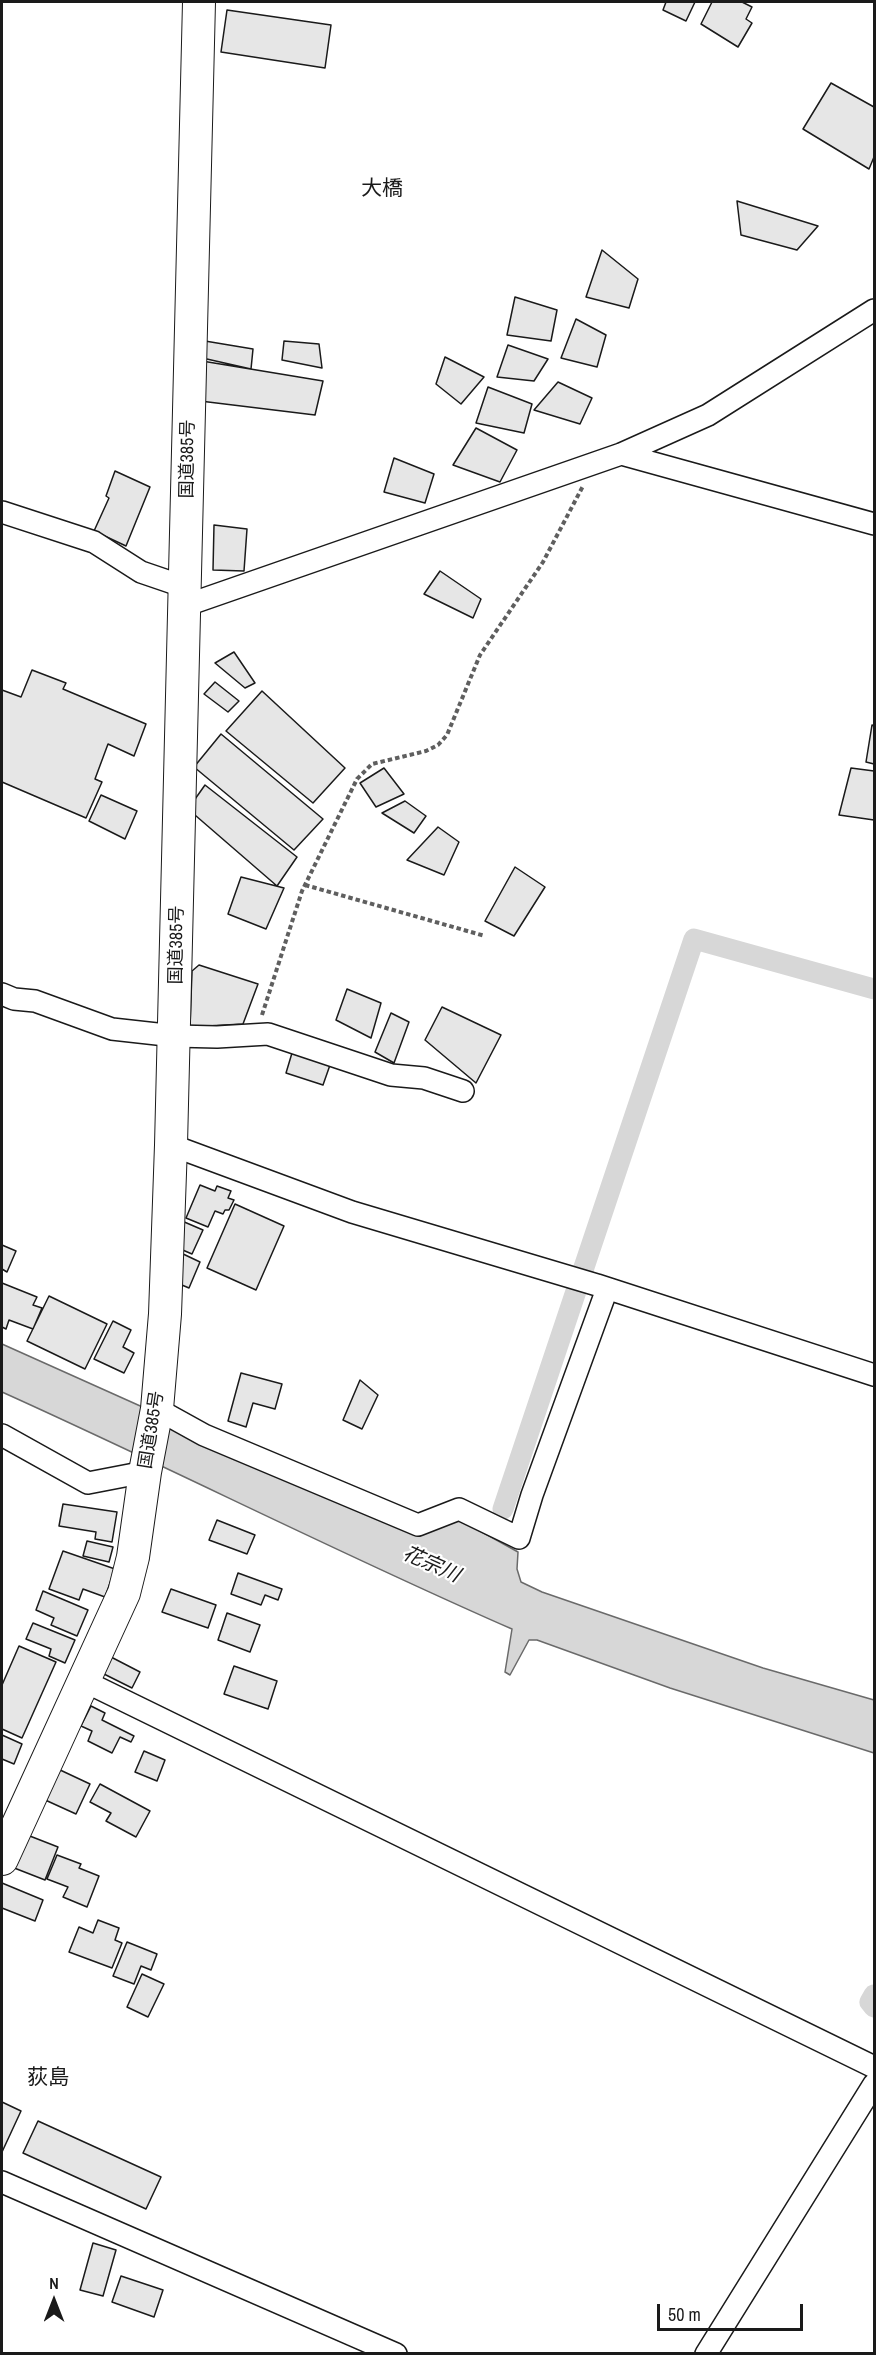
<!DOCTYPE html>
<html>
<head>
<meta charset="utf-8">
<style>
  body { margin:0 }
  #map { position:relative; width:876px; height:2355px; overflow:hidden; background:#fff; font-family:"Archivo Narrow",sans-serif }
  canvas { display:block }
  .frame { position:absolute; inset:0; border:3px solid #1a1a1a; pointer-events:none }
  .north { position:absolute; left:24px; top:2271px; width:60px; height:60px; -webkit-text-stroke:4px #fff; paint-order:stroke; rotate:0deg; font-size:16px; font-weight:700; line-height:24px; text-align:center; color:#1a1a1a }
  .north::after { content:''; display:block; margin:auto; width:21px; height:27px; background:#1a1a1a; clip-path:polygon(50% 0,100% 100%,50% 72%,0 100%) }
  .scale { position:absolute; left:657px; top:2304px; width:146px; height:27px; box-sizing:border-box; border:3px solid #1a1a1a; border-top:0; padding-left:8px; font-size:18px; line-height:21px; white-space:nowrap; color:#1a1a1a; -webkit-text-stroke:4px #fff; paint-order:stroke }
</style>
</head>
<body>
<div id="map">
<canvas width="876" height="2355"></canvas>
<div class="frame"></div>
<div class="north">N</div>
<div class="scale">50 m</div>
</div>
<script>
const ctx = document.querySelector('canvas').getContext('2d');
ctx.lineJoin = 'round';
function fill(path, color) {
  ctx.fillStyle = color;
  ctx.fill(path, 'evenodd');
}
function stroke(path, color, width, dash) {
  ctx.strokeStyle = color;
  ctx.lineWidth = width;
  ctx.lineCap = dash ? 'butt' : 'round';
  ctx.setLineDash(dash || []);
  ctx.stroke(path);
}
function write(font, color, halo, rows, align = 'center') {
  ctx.font = font + ' "Archivo Narrow","Noto Sans JP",sans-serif';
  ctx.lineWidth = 4.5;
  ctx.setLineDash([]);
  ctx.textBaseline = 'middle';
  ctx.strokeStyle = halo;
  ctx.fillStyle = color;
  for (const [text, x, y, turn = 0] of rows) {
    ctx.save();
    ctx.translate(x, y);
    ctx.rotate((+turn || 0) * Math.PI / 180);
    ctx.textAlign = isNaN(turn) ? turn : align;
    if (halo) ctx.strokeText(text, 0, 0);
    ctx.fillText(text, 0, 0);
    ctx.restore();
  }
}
const water = new Path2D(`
  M2 1344 419 1531 455 1517 518 1552 517 1569 521 1582 542 1592 763 1668 874 1700V1753L670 1688 537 1640H529L510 1675 505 1672 512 1629C340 1554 173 1469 2 1392Z`);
const canal = new Path2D(`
  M503 1509 694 939 874 989
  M874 1995 870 2002 874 2007`);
const building = new Path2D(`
  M666 2H695L686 21 663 10Z
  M712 2H742L752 7 746 19 752 23 738 47 701 24Z
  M227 10 331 25 325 68 221 52Z
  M831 83 874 107V157L869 169 803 129Z
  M737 201 818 226 797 250 741 235Z
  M602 250 638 279 629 308 586 297Z
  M515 297 557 310 551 341 507 335Z
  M576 319 606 335 597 367 561 358Z
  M199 340 253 349 251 369 198 357Z
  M284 341 319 344 322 368 282 360Z
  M508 345 548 359 534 381 497 377Z
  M445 357 484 377 461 404 436 384Z
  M202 361 323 381 315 415 200 401Z
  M558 382 592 398 580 424 534 410Z
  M488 387 532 404 524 433 476 423Z
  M476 428 517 450 500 482 453 465Z
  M394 458 434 474 425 503 384 492Z
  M115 471 150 487 126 546 94 531 109 498 106 496Z
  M214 525 247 529 244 571 213 570Z
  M440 571 481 599 473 618 424 594Z
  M234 652 255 683 245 688 215 663Z
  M32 670 66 683 63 689 146 724 134 756 108 744 95 779 102 782 86 818 2 782V690L21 697Z
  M215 682 239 701 228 712 204 694Z
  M262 691 345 768 313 803 226 731Z
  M872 725 874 726V764L866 762Z
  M221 734 323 819 294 850 194 767Z
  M384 768 404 794 376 807 360 783Z
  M851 768 874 771V820L839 815Z
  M205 785 297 857 277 886 188 809Z
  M101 795 137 811 125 839 89 821Z
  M405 801 426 816 414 833 382 813Z
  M438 827 459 842 444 875 407 860Z
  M515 867 545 887 514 936 485 921Z
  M241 877 284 888 266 929 228 914Z
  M199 965 258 984 243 1024 190 1027 192 971Z
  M347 989 381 1003 371 1038 336 1020Z
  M442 1007 501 1035 476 1083 425 1040Z
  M391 1013 409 1022 394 1063 375 1052Z
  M292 1053 330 1065 323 1085 286 1073Z
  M200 1185 215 1191 217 1186 231 1191 228 1198 234 1200 229 1210H225L223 1214 215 1211 208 1227 186 1218Z
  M235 1204 284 1226 256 1290 207 1268Z
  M182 1221 203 1230 192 1254 171 1245Z
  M2 1245 16 1251 7 1272 2 1269Z
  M181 1253 200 1262 189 1288 170 1280Z
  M2 1283 37 1297 33 1305 42 1308 33 1329 9 1320 6 1329 2 1327Z
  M49 1296 107 1324 85 1369 27 1341Z
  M113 1321 131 1330 123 1347 134 1353 124 1373 94 1359Z
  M241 1373 282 1384 275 1409 253 1403 246 1427 228 1421Z
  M360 1380 378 1395 362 1429 343 1420Z
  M63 1504 117 1512 112 1542 95 1539 96 1532 59 1526Z
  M217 1520 255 1535 247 1554 209 1540Z
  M87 1541 113 1547 109 1562 83 1556Z
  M63 1551 115 1569 105 1597 83 1589 79 1600 49 1589Z
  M238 1573 282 1589 278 1600 265 1595 261 1605 231 1594Z
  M171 1589 216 1605 208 1628 162 1612Z
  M43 1591 88 1610 77 1636 51 1625 54 1618 36 1610Z
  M227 1613 260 1625 250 1652 218 1640Z
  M33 1623 75 1640 65 1663 49 1656 51 1649 26 1639Z
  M19 1646 56 1662 22 1738 2 1729V1685Z
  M111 1657 140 1672 132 1688 102 1673Z
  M234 1666 277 1681 268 1709 224 1694Z
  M91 1706 105 1713 102 1720 134 1736 131 1742 120 1737 112 1753 88 1741 92 1731 81 1726Z
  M2 1735 22 1744 14 1764 2 1759Z
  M144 1751 165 1760 157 1781 135 1772Z
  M58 1769 90 1784 76 1814 43 1799Z
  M100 1784 150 1811 136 1837 106 1821 111 1813 90 1802Z
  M17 1831 58 1847 45 1880 4 1864Z
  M57 1855 81 1864 79 1868 99 1876 87 1907 63 1897 68 1887 47 1879Z
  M2 1883 43 1900 35 1921 2 1908Z
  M98 1920 119 1928 115 1940 122 1943 112 1968 69 1952 79 1927 93 1933Z
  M127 1942 157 1954 151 1970 141 1966 134 1984 113 1976Z
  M142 1974 164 1984 148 2017 127 2007Z
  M2 2102 21 2111 2 2152Z
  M38 2121 161 2177 146 2209 23 2153Z
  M93 2243 116 2250 103 2296 80 2290Z
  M121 2276 163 2290 154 2317 112 2302Z`);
const path = new Path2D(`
  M305 885 485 936
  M262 1015 302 891 357 779 372 764 426 751 438 745 447 735 480 655 543 562 583 486`);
const minor = new Path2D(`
  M621 454 874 524
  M2 512 94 542 141 572 185 587
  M184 606 621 454 708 415 874 310
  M2 994 14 999 35 1001 112 1029 175 1036 217 1037 268 1034 391 1075 424 1078 463 1091
  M171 1145 352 1212 597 1285 874 1375
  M157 1409 204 1435 418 1525 459 1509 519 1538 532 1495 607 1289
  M2 1435 88 1483 145 1472
  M84 1681 874 2067
  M2 2182 396 2354
  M706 2354 874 2084`);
const highway = new Path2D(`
  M2 1859 124 1593 133 1557 145 1472 157 1409 165 1314 171 1145 199 2`);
const streetNames = [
  ["国道385号",188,459,-89],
  ["国道385号",177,945,-89],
  ["国道385号",152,1430,-81]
];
const waterNames = [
  ["花宗川",431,1565,24]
];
const quarterNames = [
  ["大橋",382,189],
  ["荻島",48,2078]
];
fill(water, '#d7d7d7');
stroke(water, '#6a6a6a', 1.5);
stroke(canal, '#d7d7d7', 21);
fill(building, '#e6e6e6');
stroke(building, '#1a1a1a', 1.5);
stroke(minor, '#1a1a1a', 24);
stroke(highway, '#1a1a1a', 34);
stroke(path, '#5f5f5f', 4, [4.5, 3]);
stroke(minor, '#fff', 21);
stroke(highway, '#fff', 32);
write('18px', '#1a1a1a', '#fff', streetNames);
write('italic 20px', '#1a1a1a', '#fff', waterNames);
write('21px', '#1a1a1a', '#fff', quarterNames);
</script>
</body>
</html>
